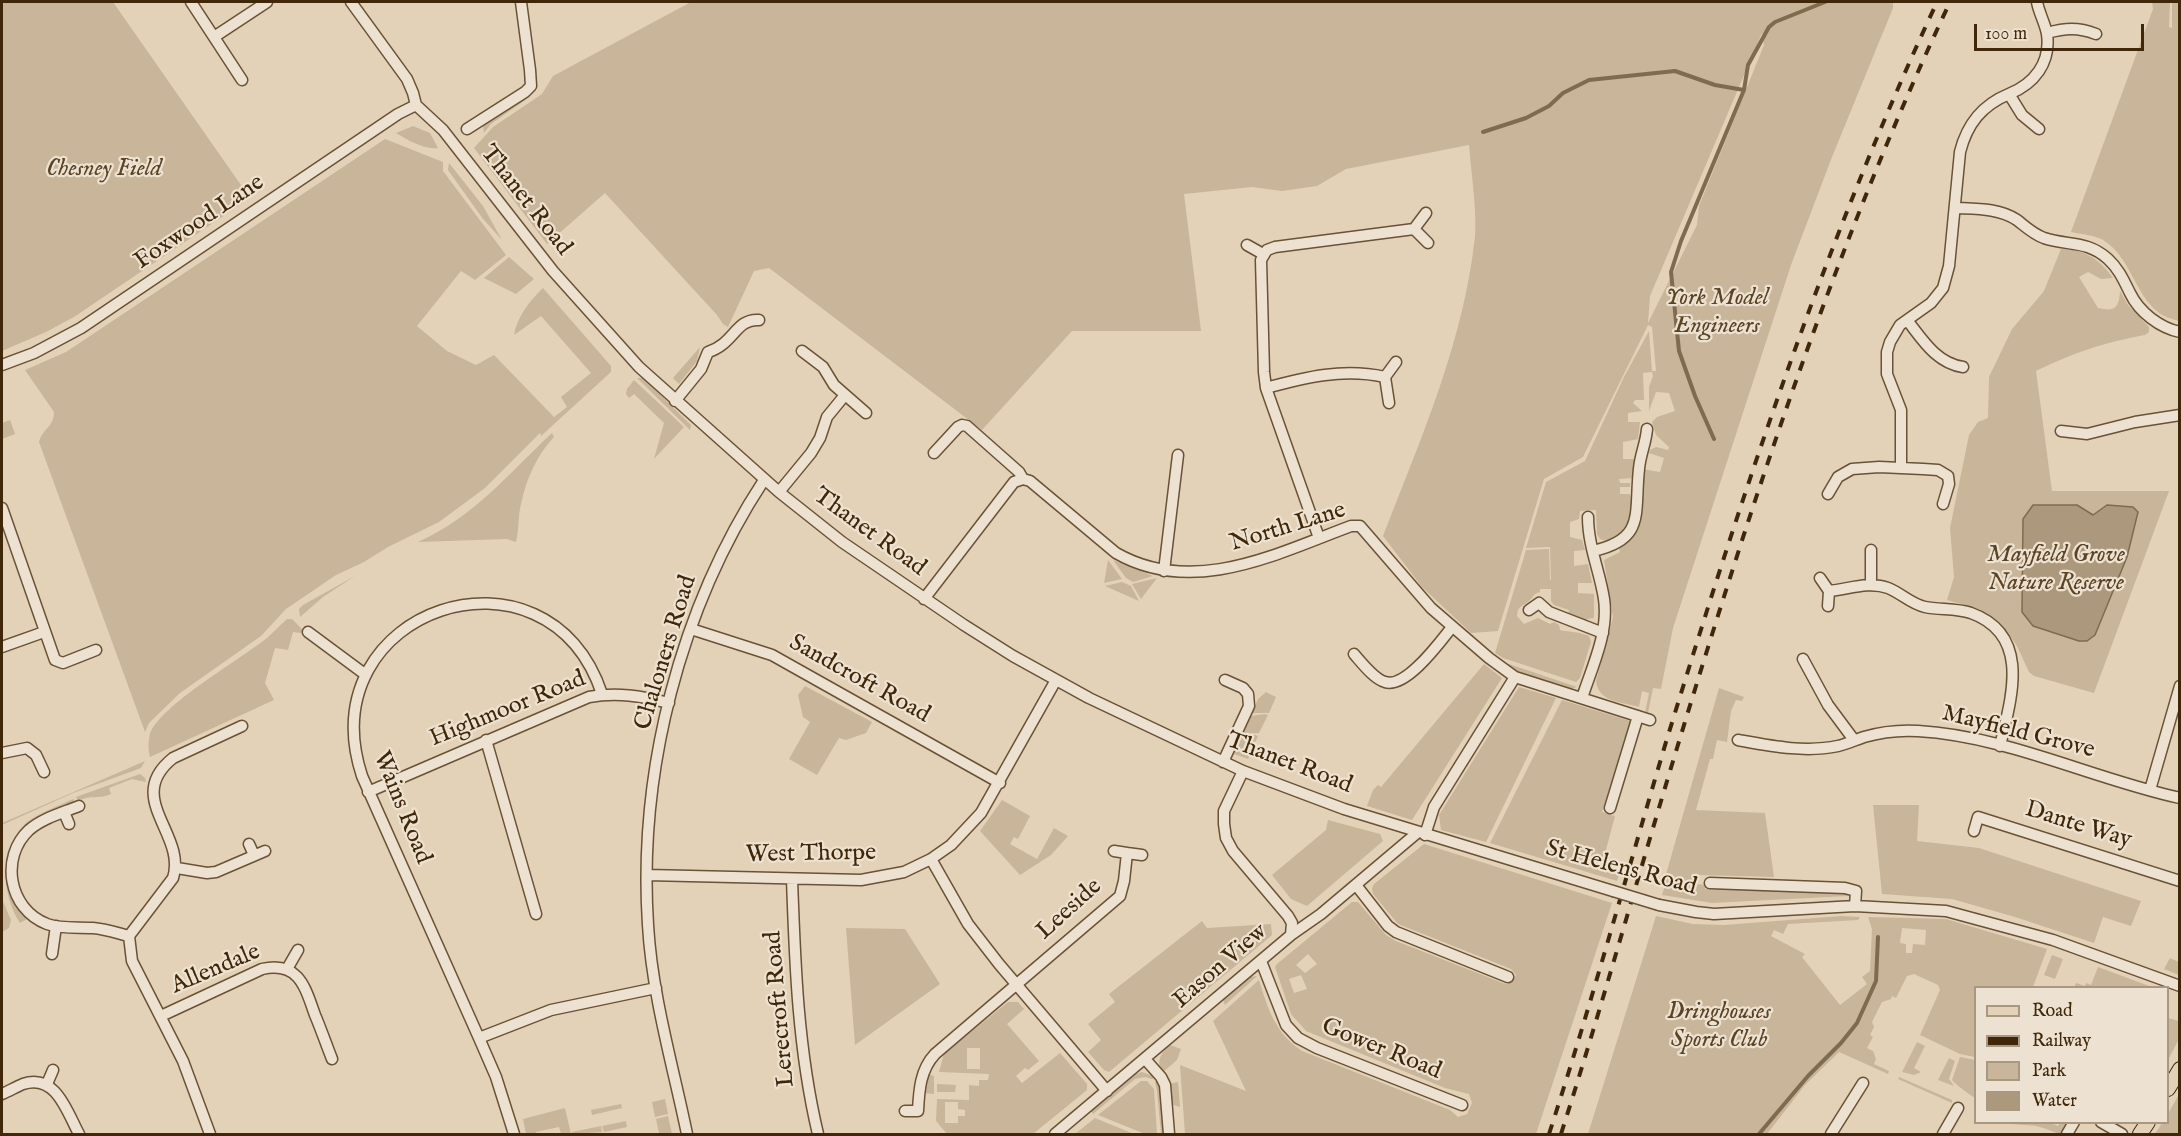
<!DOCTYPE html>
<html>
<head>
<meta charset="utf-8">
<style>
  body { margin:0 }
  #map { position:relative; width:2181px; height:1136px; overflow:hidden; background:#e4d2b8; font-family:"IM FELL English",serif }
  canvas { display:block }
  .frame { position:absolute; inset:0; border:3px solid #402709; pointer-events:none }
  .legend { position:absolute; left:1974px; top:986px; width:195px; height:138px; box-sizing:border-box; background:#ede2d1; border:2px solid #a89781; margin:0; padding:8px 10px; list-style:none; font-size:18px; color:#402709 }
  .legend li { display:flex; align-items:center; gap:12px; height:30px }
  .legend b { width:30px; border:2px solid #a89781 }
  .scale { position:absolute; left:1974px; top:24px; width:170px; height:27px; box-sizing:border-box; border:3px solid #402709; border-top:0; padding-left:8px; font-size:18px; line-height:21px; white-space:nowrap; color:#402709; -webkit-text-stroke:4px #ede2d1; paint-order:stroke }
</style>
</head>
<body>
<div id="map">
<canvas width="2181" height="1136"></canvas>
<div class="frame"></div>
<ul class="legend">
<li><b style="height:8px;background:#e4d2b8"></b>Road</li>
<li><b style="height:8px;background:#402709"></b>Railway</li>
<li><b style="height:16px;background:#c8b59a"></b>Park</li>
<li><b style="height:16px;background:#ac987c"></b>Water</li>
</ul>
<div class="scale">100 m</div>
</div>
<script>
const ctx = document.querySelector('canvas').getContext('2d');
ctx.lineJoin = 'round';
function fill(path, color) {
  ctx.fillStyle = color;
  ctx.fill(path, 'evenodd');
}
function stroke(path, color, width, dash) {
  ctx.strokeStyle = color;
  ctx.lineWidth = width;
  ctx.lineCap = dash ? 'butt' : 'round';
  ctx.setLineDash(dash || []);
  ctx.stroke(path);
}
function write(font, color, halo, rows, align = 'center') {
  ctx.font = font + ' "IM FELL English",serif';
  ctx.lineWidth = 4.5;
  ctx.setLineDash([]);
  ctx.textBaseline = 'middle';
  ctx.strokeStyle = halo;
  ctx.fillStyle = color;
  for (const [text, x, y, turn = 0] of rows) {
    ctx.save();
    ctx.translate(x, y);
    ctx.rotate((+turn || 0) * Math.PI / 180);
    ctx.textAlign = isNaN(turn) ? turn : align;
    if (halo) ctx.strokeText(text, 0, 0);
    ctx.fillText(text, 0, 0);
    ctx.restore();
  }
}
const green = new Path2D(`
  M2 2H113L250 198 74 317 46 332 2 351Z
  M691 2H1893V8L1832 157 1791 265 1673 628 1661 689 1653 688 1648 713H1645L1649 693 1642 691 1639 707C1622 702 1598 702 1596 681L1613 617 1604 560 1620 552 1619 548 1630 538 1642 469 1660 472 1664 458 1649 453 1650 450 1656 447 1668 450 1669 447 1656 435 1652 422 1657 417 1675 411 1669 393 1656 392 1649 411V387L1653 376 1652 372 1643 373 1644 400H1635L1633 403 1642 411 1628 413V422H1640L1638 439 1623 442V459H1635L1634 478 1619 479 1620 483H1630V487H1620V494H1629L1633 498C1630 522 1629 531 1608 543L1607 541 1600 539 1597 534 1596 510 1580 511 1579 519 1570 522V537L1582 540 1585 550 1574 551V566L1588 564 1592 583H1578V593L1594 594V618L1587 619 1586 622 1568 615 1569 610 1554 605 1551 601V589H1540V592C1532 594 1534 597 1529 601 1522 607 1518 605 1517 616L1524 624 1538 618 1550 624 1554 622 1559 625 1560 630C1570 632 1580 632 1589 636L1591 642 1580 678 1576 682 1503 658 1495 653 1526 550 1549 549 1550 580H1551L1550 547 1526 548 1546 482 1585 461 1624 377 1649 331 1652 371H1656L1652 327 1648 325 1583 457 1544 479 1498 631 1471 633 1422 587 1383 536C1421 438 1464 341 1475 236 1477 210 1471 171 1469 145L1346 169 1317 186 1282 191 1252 187 1184 194 1201 331H1072L982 430 769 268 754 271 728 327 723 324 717 315 605 193 547 244 474 148 493 127 542 94 553 76ZM1762 33 1764 45 1699 206 1697 225 1648 323 1650 296Z
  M2152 2H2170L2169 27 2172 28V2H2179V321C2172 319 2164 317 2158 312 2134 293 2130 256 2103 240 2094 235 2081 234 2071 232L2153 9Z
  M526 94 529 96 524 101 491 124 484 133 483 126 485 122Z
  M413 126 430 133 438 148C424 150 408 140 396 133Z
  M385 139 443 162V171L506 255 475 280 461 271 417 326 447 351 476 365 494 355 554 417 567 407 561 397 591 373 541 316 514 335C517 317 530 300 543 288L611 366V372L541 436 540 433 485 488 439 522 388 547 364 562 336 575 286 609 261 636 180 693 149 723 145 732 39 442C43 428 54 427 54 412L25 370 66 352Z
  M449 163 483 206 502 240 483 219 448 170Z
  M2061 249C2085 249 2099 259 2113 278L2101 279 2088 272 2079 277 2098 308C2115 312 2119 308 2120 291L2128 305 2149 327V332L2145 335C2102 343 2076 352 2036 371L2052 491H2169L2094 693 2034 676 2029 672 2017 646 2004 628 1979 609 1947 600 1954 577 1950 528 1969 435 1978 422 1988 418 1989 377 2012 329 2044 291Z
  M509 257 534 279 516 294 484 278Z
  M700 347 697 361 679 384 673 378Z
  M637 378H643L691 425 690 430Z
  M634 380 684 427 654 459 664 423 634 394 629 398 626 394 627 389Z
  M10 420 15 434 2 439V423Z
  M552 433 554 437C537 455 526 479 521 504 518 516 519 529 516 542L507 539 418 542C475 516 507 475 552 433Z
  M1108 560 1122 579 1104 583Z
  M1113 560 1153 576 1133 582 1126 578Z
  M355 576 323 597 300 617 299 609 303 605Z
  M1157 578 1141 599 1132 584Z
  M1122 582 1131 586 1139 601 1105 586Z
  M287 619H292L303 630 301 633 293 632 288 650 275 648 265 683 274 700 150 757C148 751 148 741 150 734 159 706 241 659 267 638 274 632 280 625 287 619Z
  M1484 664 1502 678 1412 820 1367 806 1373 790 1378 785 1381 787Z
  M1509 664 1577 687 1570 689 1524 675 1508 666Z
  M805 686 872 722 866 733 846 740 839 738 817 775 789 759 810 722 803 717 798 695Z
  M1519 687 1556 698 1486 842 1441 830 1439 815Z
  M1719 688 1744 697 1742 701 1736 700 1731 711 1727 742 1717 740 1713 759H1710L1696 810 1765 813 1774 877 1697 875 1696 884 1705 885V889L1716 890 1718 886 1844 893 1848 896 1712 903 1662 895 1665 885H1663Z
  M1266 692 1276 697 1269 713H1252L1258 699Z
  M1562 700 1630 721 1602 812 1615 816 1603 861 1621 868 1617 881 1490 843Z
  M1265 714 1268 715 1259 733 1243 734 1251 716Z
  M1255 735 1258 736 1248 759 1234 754 1241 736Z
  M145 761 141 768 73 793 2 825V823Z
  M140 774 145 778 146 782 132 779 109 788 111 794C97 800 92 794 78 801L76 797Z
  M73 799 75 802C57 813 35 823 19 836 0 858 7 900 27 919L20 923C0 892 0 847 27 822 41 812 58 806 73 799Z
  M1002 800 1030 816 1018 839 1014 837 1010 844 1037 859 1054 828 1068 836 1051 855 1020 875 980 831Z
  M1873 805H1919L1917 841 1979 848 2141 901 2131 926 2103 917 2094 943 2015 917 1952 899 1882 894Z
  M1328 820 1380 834 1383 841 1307 906 1291 899 1272 875 1326 830Z
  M1424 844 1612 903 1536 1134H1185L1180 1065 1246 1091 1213 1021 1259 980C1268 1009 1275 1033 1302 1051L1450 1110 1458 1117 1467 1114 1472 1103 1469 1094 1445 1088 1306 1031 1291 1014 1275 967 1277 964 1352 902H1358L1386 935 1396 941 1503 983 1508 984 1512 982 1516 975 1511 969 1398 924 1373 894 1372 888 1374 884ZM1308 954 1317 964 1305 973 1296 965ZM1301 975 1307 989 1294 993 1289 979Z
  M2 899 11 920 9 928 2 932Z
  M1656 916 1693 924 1724 925 1841 916 1860 917 1858 920 1788 924 1783 934 1774 930 1771 936 1805 954 1802 957 1840 1005 1867 984 1862 977 1870 971 1872 929 1868 917 1946 919 2047 949 2033 987 1976 988 1975 1057 1960 1054 1920 1035 1940 990 1938 985 1914 974 1907 976 1896 998 1892 996 1891 999 1882 1002 1872 1022 1874 1027 1870 1035 1873 1037 1867 1048 1873 1051 1876 1059 1874 1064 1889 1071 1888 1074 1839 1052 1805 1085 1767 1134H1588ZM1902 928 1926 930 1925 945 1913 944 1912 953H1906V944L1900 943Z
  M1202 921 1207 928 1271 924 1272 935 1109 1072 1104 1070 1088 1052 1101 1040 1088 1024 1115 1002 1109 994Z
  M846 928 905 929 940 984 855 1045Z
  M2052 955 2063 959 2055 979 2044 975Z
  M2170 958 2179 962V975L2164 969Z
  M2098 967 2152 987H2074L2076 983 2085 986 2086 983 2091 985Z
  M1257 976 1225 1005 1223 1000 1250 977Z
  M1008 1002H1018L1024 1009 1007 1024 1039 1061 1028 1070 1025 1068 1016 1076 1022 1083 1060 1053 1087 1084V1090L1033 1134H947L936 1121 937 1099 969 1100V1085L979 1086V1080H988L989 1074 939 1072 944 1054ZM967 1048H980V1069H967ZM945 1102H958V1109L965 1110V1116H958V1123H945Z
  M2168 1018 2179 1021V1039L2168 1060Z
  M1917 1042 1925 1046 1914 1068 1921 1072 1914 1075 1902 1072Z
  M1170 1045 1181 1049 1177 1060 1162 1073C1156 1060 1161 1053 1170 1045Z
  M1960 1057 1975 1060V1098C1970 1095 1955 1084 1952 1080Z
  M1949 1058 1955 1061 1949 1079 1954 1086 1938 1080Z
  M1142 1072 1156 1077 1152 1079 1145 1077 1135 1079 1093 1114 1091 1111 1133 1075Z
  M928 1074 934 1076V1094L922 1093Z
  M1899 1077 1952 1100V1103L1898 1079Z
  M1158 1080 1160 1084 1164 1134H1161L1157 1091 1155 1082Z
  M1141 1081H1147L1154 1089 1157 1134H1145L1098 1115Z
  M1178 1082 1180 1107 1171 1104 1169 1084Z
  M937 1084 956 1085 955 1092H937Z
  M2179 1094V1134H2155L2162 1123 2168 1122V1114Z
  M665 1099 668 1114 655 1117 652 1102Z
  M621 1104 622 1108 592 1115 591 1110Z
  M565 1108 571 1134H561L559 1127 536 1132V1134H526L523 1119Z
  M668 1116 672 1134H651L659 1133 656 1119Z
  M1095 1118 1134 1134H1075Z
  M626 1121 627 1127 604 1132 602 1126Z
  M2009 1123 2020 1124 2021 1123H2051L2058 1126 2060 1123H2068L2062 1133 2064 1134C2055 1134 2049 1129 2040 1127 2030 1124 2019 1126 2009 1123Z
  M601 1126 602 1132 572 1134V1132Z`);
const water = new Path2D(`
  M2033 505H2077L2093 515 2107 505 2133 507 2138 512 2127 557 2095 635 2087 641H2079L2033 626 2022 612 2023 519Z`);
const stream = new Path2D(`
  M1483 132 1526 118 1549 106 1563 93 1589 80 1675 71 1715 85 1744 90
  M1714 439 1695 396 1679 351 1671 272 1681 241 1744 90 1748 65 1769 27 1775 22 1825 2
  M1759 1134 1808 1076 1841 1043 1857 1023 1876 981 1878 937`);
const minor = new Path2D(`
  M191 2 242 80
  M351 2 407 79 413 93 416 105
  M2047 33C2065 28 2078 27 2096 34
  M214 37 267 2
  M2009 94C2034 84 2051 63 2047 34 2045 23 2039 13 2037 2
  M416 105 443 130 553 271 639 367 779 492 842 542 964 625 1013 656 1089 698 1243 771 1344 809 1613 891
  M467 129 525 92 531 86 530 70 521 2
  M1955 208C1976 209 1999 208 2017 220 2026 227 2033 234 2044 238 2068 246 2087 240 2108 259 2119 269 2124 281 2130 293 2139 312 2160 328 2180 332
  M1426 213 1414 229 1428 243
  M1247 245 1263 254
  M1907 320C1922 339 1936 363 1963 367
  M802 351 823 367 834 385 866 413
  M2 365 34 353 81 328 398 114 416 105
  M1266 388C1306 377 1343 368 1385 377
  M675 401 701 369 708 352C734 344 736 318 759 320
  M1389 403 1385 377 1396 362
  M2061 431 2087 434 2135 422 2180 415
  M934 453 958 427 962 425 967 426 1019 472 1023 479 1030 481 1116 553C1193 597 1276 554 1351 526H1360L1431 608 1489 658 1515 677 1650 720
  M1901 468V410L1887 374V352L1890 342 1900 325 1931 303 1943 288 1949 266 1960 152C1967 124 1982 105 2009 94L2022 115 2039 129
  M779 492 811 453 820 438 827 417 845 395
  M1828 494 1838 477 1852 469 1879 467 1923 469 1938 470 1948 476 1949 484 1943 504
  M2 508 55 660 63 663 96 650
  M1319 538 1266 388 1264 372 1261 260 1267 250 1275 247 1414 229
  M1593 551C1646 539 1634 514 1639 469 1640 455 1646 443 1647 429
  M1164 571 1178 455
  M1820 578 1829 591 1828 606
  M1871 584V550
  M1829 591C1849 589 1869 581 1888 588 1901 593 1911 604 1925 607 1940 610 1956 608 1971 613 2032 635 2011 699 2000 746
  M924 599 1014 482 1023 479
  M1529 610 1539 603 1549 612 1603 633
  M691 629 772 655 1000 783
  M308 632 366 675
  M2 647 44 632
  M1354 654C1362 663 1374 679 1385 682 1406 689 1440 642 1452 627
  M1803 659 1828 705 1854 740
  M1582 698C1592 667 1609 632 1604 599 1600 572 1588 546 1588 517
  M486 740 536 914
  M1738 740C1771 746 1805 753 1838 746 1847 744 1855 740 1864 737 1881 732 1901 730 1918 731 2007 736 2093 779 2180 798
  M2 753 27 748 36 755 44 772
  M1223 762 1249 706 1248 694 1243 688 1225 680
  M1243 771 1224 811V824L1226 838 1233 851 1288 916 1292 923 1291 935
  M2150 790 2180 686
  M368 792 589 697C617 692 641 696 669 703
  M79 806C62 813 43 818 29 830 0 857 8 909 47 924 61 929 78 927 93 928 105 929 117 933 129 936
  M1610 808 1638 716
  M64 812 69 824
  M1974 831 1978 817 2180 881
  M1425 835 1434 807 1515 677
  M249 844 254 855
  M1127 853 1142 855
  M931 859 968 924 999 964 1107 1091
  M177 868 207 873 216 872 265 851
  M647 875 861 880 904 872 931 859 951 845 981 813 1056 680
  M792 879C795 966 798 1050 818 1134
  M1710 883 1845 888 1856 891 1855 906
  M1356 885 1388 926 1396 932 1508 977
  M1659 905 1696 912 1714 914 1855 906 1946 911 2053 940 2180 986
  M52 954 56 926
  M1261 961 1286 1025 1298 1038 1317 1048 1462 1105
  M287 969 298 950
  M161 1016 262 969C299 961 305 987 315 1015 321 1029 326 1044 332 1059
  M479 1038 551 1010 656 988
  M1145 1059 1161 1077 1165 1085 1169 1134
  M47 1084 53 1070
  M2 1094C9 1091 16 1087 23 1084 56 1073 67 1112 79 1134
  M905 1111H918C919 1091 920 1070 935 1054L1120 896 1124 881 1127 853 1114 851
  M2101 1122 2122 1134
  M210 1134 183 1061 132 961 129 936 173 878C187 834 123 798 173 758L242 726
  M514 1134 496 1077 479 1038 362 776C307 608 548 530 602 694
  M687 1134C673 1066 652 995 648 925 638 772 680 608 764 480
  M1055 1134 1291 935 1321 914 1417 833
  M1831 1134 1863 1083
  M1943 1134 1958 1108
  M2067 1134 2074 1122`);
const major = new Path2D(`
  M2168 1089 2180 1069
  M2140 1134 2148 1122`);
const rail = new Path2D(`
  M1549 1134C1591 1005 1627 873 1666 742 1743 491 1826 239 1937 2
  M1561 1134C1602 1006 1638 876 1677 748 1754 495 1837 241 1950 2`);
const minorBridge = new Path2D(`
  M1613 891 1659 905`);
const parkNames = [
  ["Chesney Field",104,170],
  ["York Model",1717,299],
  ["Engineers",1717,327],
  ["Mayfield Grove",2056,556],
  ["Nature Reserve",2056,584],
  ["Dringhouses",1719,1013],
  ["Sports Club",1719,1041]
];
const streetNames = [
  ["Thanet Road",525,201,52],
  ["Foxwood Lane",200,223,-34],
  ["North Lane",1288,528,-17],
  ["Thanet Road",869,533,36],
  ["Chaloners Road",667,653,-73],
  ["Sandcroft Road",859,680,29],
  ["Highmoor Road",508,710,-22],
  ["Mayfield Grove",2018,733,14],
  ["Thanet Road",1289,764,21],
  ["Wains Road",401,808,68],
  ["Dante Way",2078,826,17],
  ["West Thorpe",811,855,-1],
  ["St Helens Road",1621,869,15],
  ["Leeside",1070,910,-42],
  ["Eason View",1221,967,-41],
  ["Allendale",216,970,-23],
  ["Lerecroft Road",781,1009,-95],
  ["Gower Road",1381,1050,22]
];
fill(green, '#c8b59a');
fill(water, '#ac987c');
stroke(water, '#816b4e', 1.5);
stroke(stream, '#816b4e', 4);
stroke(minor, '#695235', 13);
stroke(major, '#402709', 16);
stroke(minor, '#ede2d1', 10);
stroke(major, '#e4d2b8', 14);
stroke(rail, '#402709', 4, [10, 10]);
stroke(minorBridge, '#695235', 13, []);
stroke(minorBridge, '#ede2d1', 10);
write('italic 24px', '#5b4326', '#ede2d1', parkNames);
write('24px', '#402709', '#ede2d1', streetNames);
</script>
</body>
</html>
